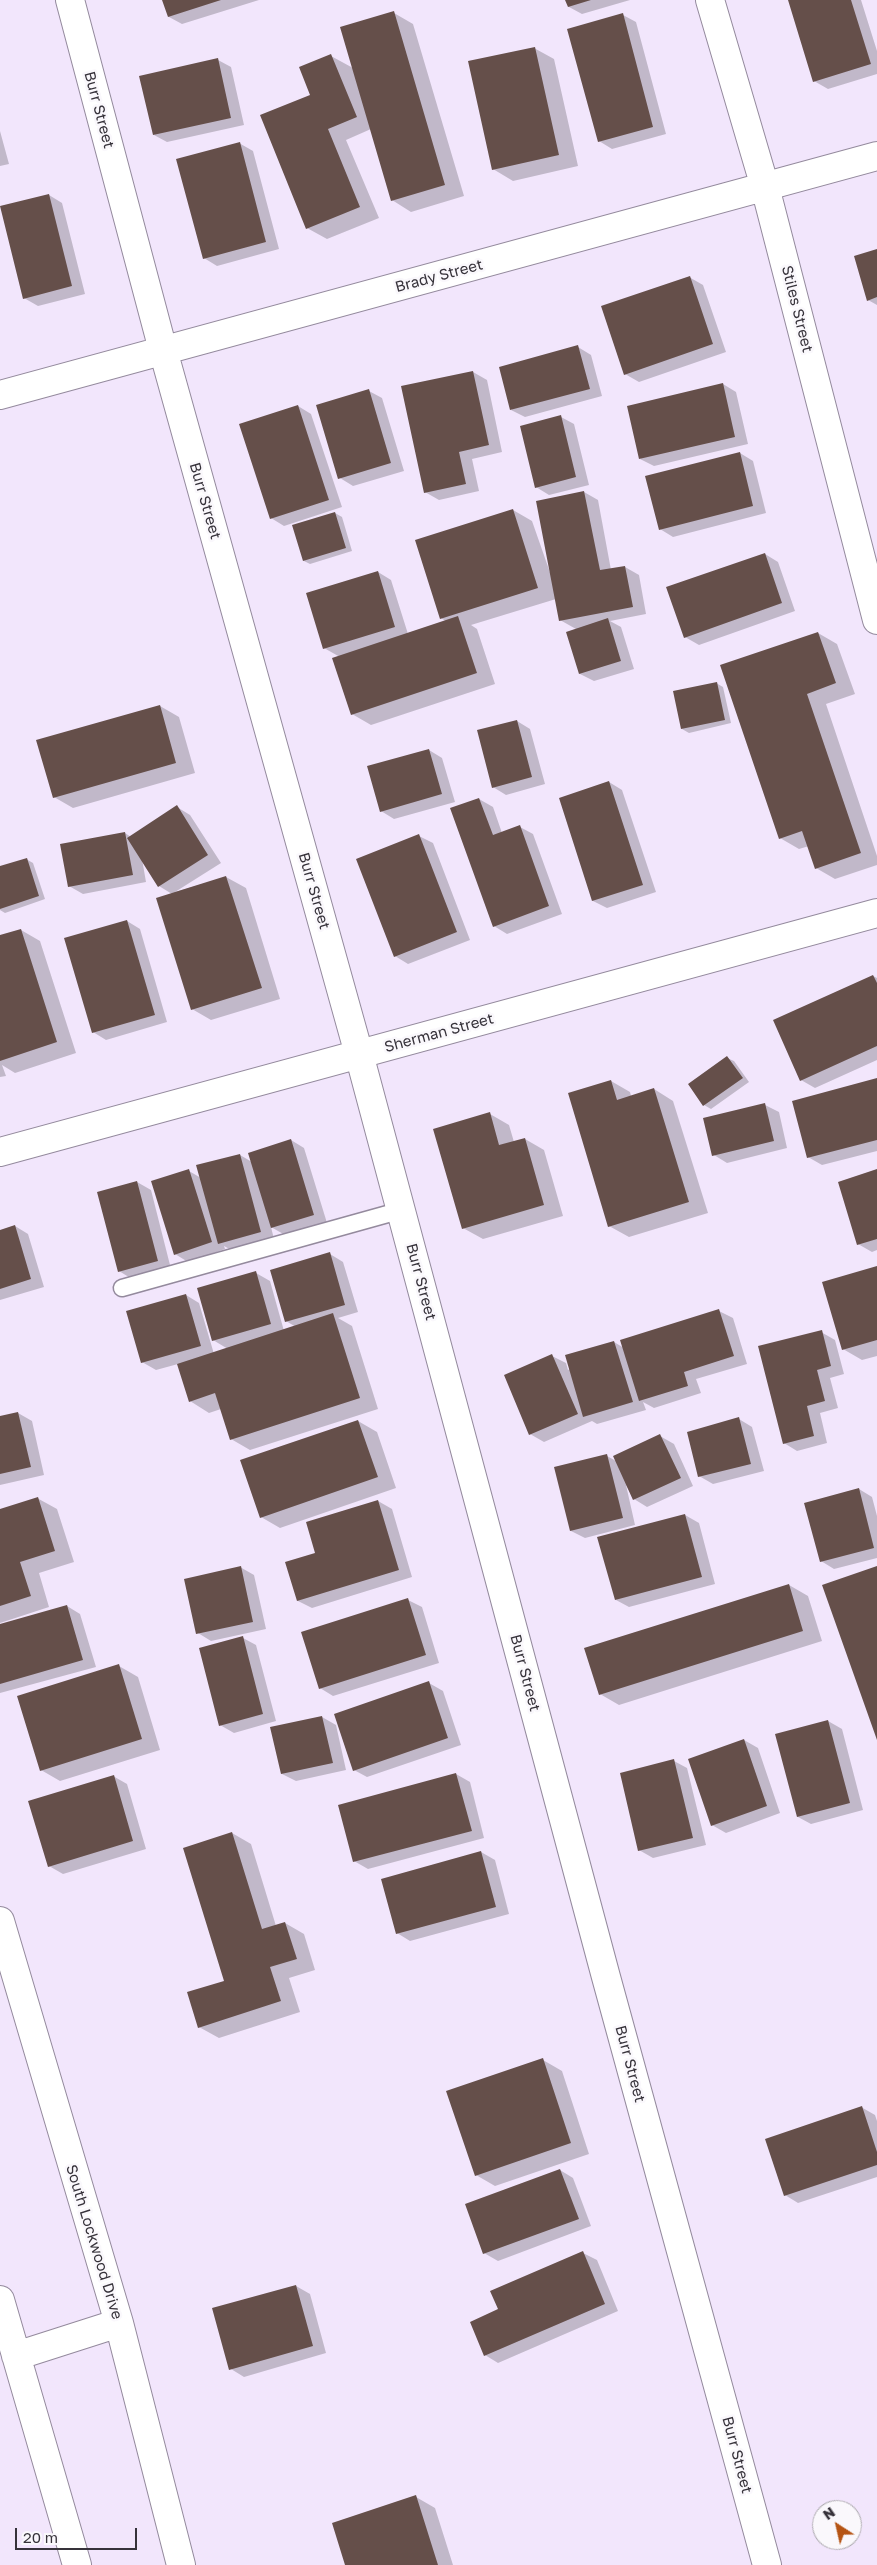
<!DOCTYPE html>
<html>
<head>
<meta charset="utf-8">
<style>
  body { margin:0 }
  #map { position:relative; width:877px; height:2565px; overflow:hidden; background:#f2e6fc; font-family:"Golos Text",sans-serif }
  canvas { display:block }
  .north { position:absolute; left:812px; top:2500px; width:50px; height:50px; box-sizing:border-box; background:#faf8fc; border:1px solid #aca9ae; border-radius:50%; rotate:325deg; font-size:14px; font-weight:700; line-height:20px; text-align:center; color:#36323a }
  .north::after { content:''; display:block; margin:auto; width:18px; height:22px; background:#b55414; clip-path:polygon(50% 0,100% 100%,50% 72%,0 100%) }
  .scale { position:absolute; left:15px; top:2528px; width:122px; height:22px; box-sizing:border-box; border:2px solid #36323a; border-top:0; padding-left:6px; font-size:15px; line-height:18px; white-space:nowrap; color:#36323a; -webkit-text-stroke:4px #faf8fc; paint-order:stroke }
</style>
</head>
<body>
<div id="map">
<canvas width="877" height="2565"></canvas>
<div class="north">N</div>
<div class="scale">20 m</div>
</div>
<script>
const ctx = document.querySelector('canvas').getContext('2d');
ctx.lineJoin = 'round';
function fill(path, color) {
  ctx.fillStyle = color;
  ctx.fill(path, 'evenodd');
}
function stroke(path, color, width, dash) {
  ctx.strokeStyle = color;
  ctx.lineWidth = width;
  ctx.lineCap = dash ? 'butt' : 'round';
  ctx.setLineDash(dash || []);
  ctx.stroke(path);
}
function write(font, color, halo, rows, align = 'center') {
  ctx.font = font + ' "Golos Text",sans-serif';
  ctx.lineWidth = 5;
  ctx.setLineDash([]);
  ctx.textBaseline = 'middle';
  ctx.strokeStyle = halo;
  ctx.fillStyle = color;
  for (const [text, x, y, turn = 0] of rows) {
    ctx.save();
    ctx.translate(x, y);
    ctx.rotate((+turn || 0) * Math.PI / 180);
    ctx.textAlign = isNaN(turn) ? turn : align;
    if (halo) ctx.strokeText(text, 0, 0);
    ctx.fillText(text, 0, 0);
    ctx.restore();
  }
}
const shadow = new Path2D(`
  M163 0H259L182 24 169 17Z
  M567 0H630L582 14 569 7Z
  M789 0H861L877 51V74L828 89 814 81Z
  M394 13 413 24 464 196 411 212 392 200 371 129 346 140 379 218 327 239 307 228 312 96 331 56 353 68Z
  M623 15 636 22 666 134 612 149 599 141Z
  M534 48 554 59 578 166 513 181 493 169Z
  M218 60 231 67 244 125 167 142 154 135Z
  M0 131 9 164 0 166Z
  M239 143 253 151 279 249 217 266 204 258Z
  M49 195 62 203 85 294 38 306 24 298Z
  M877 250V305L868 300Z
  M689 277 703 285 726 352 639 382 625 374Z
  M578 347 591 355 602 396 525 417 511 410Z
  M473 372 487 380 502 452 472 459 479 491 439 500 425 492 403 387Z
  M723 384 736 392 748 444 654 466 640 459Z
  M369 391 382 398 404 471 353 486 340 478Z
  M298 406 311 414 342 507 284 526 271 518Z
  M561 417 574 424 589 485 549 495 536 487Z
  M740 453 753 461 766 513 673 537 660 529Z
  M584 492 598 500 611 570 625 567 639 575 646 614 610 621 621 627 634 669 594 681 580 674 576 629 560 620 556 599 471 625 477 629 495 684 371 725 352 714 340 657 324 648 378 572 391 580 408 634 447 622 441 618 513 510 532 521 553 581Z
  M335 513 342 517 352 551 310 564 304 561Z
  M765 554 778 562 795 611 699 645 685 637Z
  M818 633 837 644 855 694 826 704 877 856V865L835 879 816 868 809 846 799 849 780 838Z
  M716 683 723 687 731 723 689 733 682 729Z
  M160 706 179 717 195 773 73 808 54 797Z
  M517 721 530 729 545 784 506 795 493 787Z
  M429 750 442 758 455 802 394 819 381 811Z
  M609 782 622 790 656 892 607 908 593 901Z
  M479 799 493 807 502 833 520 827 533 834 562 914 507 934 494 926Z
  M177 807 190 815 221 863 175 892 226 877 246 888 280 999 211 1020 192 1009 172 894 159 886 142 859 146 882 83 894 69 886 125 833 131 837Z
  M419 836 433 843 470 940 408 964 395 956Z
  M26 859 33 863 45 899 5 913 0 910V867Z
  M127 921 140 929 167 1022 106 1040 93 1032Z
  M21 930 40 941 76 1053 15 1073 2 1065 6 1076 0 1077V937Z
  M873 976 877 978V1060L815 1088 801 1080Z
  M727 1058 734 1061 749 1082 711 1109 704 1105Z
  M877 1080V1151L822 1165 808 1157Z
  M611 1081 630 1092 631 1096 654 1089 673 1101 708 1213 629 1237 609 1226Z
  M765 1105 779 1112 787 1148 727 1163 714 1155Z
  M490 1114 509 1125 514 1142 525 1139 544 1150 563 1216 483 1239 463 1228Z
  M291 1140 304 1148 327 1223 285 1235 271 1227 274 1239 233 1251 224 1246 225 1249 188 1262 175 1254 189 1171 201 1178 240 1155 252 1162Z
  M877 1171V1250L872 1252 858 1244Z
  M137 1182 151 1190 171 1269 132 1279 119 1271Z
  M15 1226 28 1234 44 1287 0 1300V1231Z
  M330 1254 343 1262 358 1312 338 1318 352 1326 378 1409 250 1450 231 1439 221 1409 209 1413 190 1401 178 1364 156 1370 142 1362 186 1295 199 1303 214 1354 228 1349 213 1340 256 1273 270 1281 284 1331 296 1327 286 1321Z
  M877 1267V1356L862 1360 843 1349Z
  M719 1311 733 1318 747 1364 696 1379 701 1393 654 1408 643 1402 646 1410 597 1424 592 1421 544 1442 530 1434 552 1356 566 1363 568 1370 614 1342 624 1348Z
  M821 1332 835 1340 844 1374 830 1378 838 1408 820 1413 827 1443 797 1451 784 1443Z
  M18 1413 32 1421 44 1475 0 1485V1417Z
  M739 1419 752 1427 764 1471 713 1484 699 1476Z
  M358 1421 377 1432 396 1488 280 1528 261 1517Z
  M660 1436 674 1444 693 1486 647 1507 634 1499 626 1485 635 1525 585 1538 571 1531 607 1456 616 1461Z
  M859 1489 872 1497 877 1516V1558L834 1569 821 1561Z
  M37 1498 57 1509 74 1562 39 1573 49 1607 0 1623V1510Z
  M378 1501 392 1509 412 1577 312 1608 298 1601 286 1563 317 1553Z
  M685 1515 699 1523 715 1584 629 1607 616 1600Z
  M240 1567 254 1575 266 1629 211 1641 198 1633Z
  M789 1585 808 1596 822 1641 619 1705 600 1694Z
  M408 1600 422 1607 439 1663 333 1696 320 1688Z
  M67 1606 80 1614 96 1667 0 1693V1625Z
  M243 1638 256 1645 276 1721 234 1733 220 1725Z
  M119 1666 138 1677 160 1750 60 1781 41 1770Z
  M429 1683 443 1691 461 1745 367 1777 354 1770Z
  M322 1717 336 1725 346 1770 296 1781 282 1774Z
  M828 1721 842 1729 863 1810 811 1824 798 1817Z
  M744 1740 758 1748 780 1813 726 1833 712 1825Z
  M674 1761 687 1768 706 1845 653 1858 639 1850Z
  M456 1774 470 1782 484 1838 368 1869 354 1861Z
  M113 1776 127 1784 146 1849 63 1874 49 1866Z
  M232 1833 251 1844 276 1926 285 1923 304 1934 315 1970 289 1978 300 2012 219 2038 199 2027 226 1981Z
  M481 1852 495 1860 509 1914 410 1941 397 1933Z
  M543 2060 562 2071 589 2154 495 2186 476 2175Z
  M861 2107 875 2115 877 2121V2177L798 2203 785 2195Z
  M560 2170 573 2178 591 2226 498 2261 484 2253Z
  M583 2253 597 2260 618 2311 498 2363 485 2355 500 2310Z
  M296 2286 310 2294 326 2353 244 2377 231 2369Z
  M416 2497 435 2508 453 2565H347Z`);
const building = new Path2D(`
  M162 0H221L168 17Z
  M565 0H591L568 7Z
  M788 0H851L871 64 813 82Z
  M394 11 445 185 391 201 340 27Z
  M623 13 653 127 598 142 567 29Z
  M535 47 559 155 492 170 468 61Z
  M331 54 357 117 328 129 360 207 306 229 260 115 310 95 299 67Z
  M218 58 231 118 153 135 139 76Z
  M240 142 266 242 203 259 176 159Z
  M49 194 72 286 23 299 0 206Z
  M877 249V297L867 301 854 256Z
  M690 276 713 344 624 375 601 306Z
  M578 345 590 389 510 410 499 367Z
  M473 371 489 445 459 452 466 484 424 493 401 386Z
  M723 383 735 437 639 459 627 406Z
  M369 389 391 463 338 479 316 405Z
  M298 405 329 500 270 519 239 424Z
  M561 415 576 477 535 488 520 426Z
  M740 452 753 506 659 530 645 476Z
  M584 491 600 570 625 566 633 607 559 621 536 501Z
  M513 509 538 588 440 619 415 540Z
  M335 512 346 548 303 561 292 525Z
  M765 553 782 603 684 638 666 587Z
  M378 571 395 627 323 649 306 593Z
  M458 616 477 673 351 715 332 658Z
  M608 618 621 661 579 674 566 632Z
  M818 632 836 683 807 694 861 853 815 869 802 831 779 839 720 665Z
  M717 682 725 720 681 729 673 691Z
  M160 705 176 763 53 798 36 740Z
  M517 720 532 777 492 788 477 730Z
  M429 749 442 794 380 812 367 766Z
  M609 781 643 885 592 901 559 798Z
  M479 798 493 835 520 825 549 906 493 927 450 808Z
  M177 805 208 855 158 887 127 838Z
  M125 832 133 875 68 887 60 844Z
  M419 834 457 932 394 957 356 859Z
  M27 858 39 896 0 909V866Z
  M226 876 262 988 191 1010 156 898Z
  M127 920 155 1015 92 1033 64 938Z
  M21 929 57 1042 0 1061V935Z
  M873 975 877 983V1046L800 1081 773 1020Z
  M727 1056 743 1078 703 1106 688 1084Z
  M877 1078V1140L807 1158 792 1101Z
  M611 1080 617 1100 654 1088 689 1202 608 1227 568 1093Z
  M765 1103 774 1141 712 1156 703 1118Z
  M490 1112 499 1145 525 1138 544 1205 462 1229 433 1129Z
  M291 1139 314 1215 271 1228 248 1153Z
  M240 1154 261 1232 218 1244 196 1165Z
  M189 1169 212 1242 174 1255 151 1181Z
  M877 1169V1239L857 1245 838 1182Z
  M137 1181 158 1261 118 1272 97 1192Z
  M15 1225 31 1279 0 1289V1230Z
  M330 1252 345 1305 285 1322 270 1270Z
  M877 1266V1340L842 1350 822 1282Z
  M256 1271 271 1324 212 1341 197 1288Z
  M186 1294 201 1346 141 1363 126 1311Z
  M719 1309 734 1356 684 1372 688 1386 639 1401 620 1340Z
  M333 1313 360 1398 230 1440 215 1393 189 1402 177 1364Z
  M822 1330 831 1366 817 1370 825 1401 807 1406 814 1436 783 1444 758 1346Z
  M614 1341 633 1402 583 1417 565 1355Z
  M552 1354 578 1414 529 1435 504 1375Z
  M18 1412 31 1467 0 1474V1416Z
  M739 1417 751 1464 698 1477 687 1432Z
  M358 1420 378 1477 260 1518 240 1460Z
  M660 1434 681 1478 633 1500 613 1456Z
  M607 1454 623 1518 570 1531 554 1467Z
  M859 1488 874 1548 820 1562 804 1503Z
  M38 1497 55 1551 20 1562 31 1596 0 1606V1509Z
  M378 1500 399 1570 297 1601 285 1562 315 1553 306 1522Z
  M685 1514 702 1577 615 1600 597 1537Z
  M241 1566 253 1622 196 1634 184 1579Z
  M877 1566V1740L822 1585Z
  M789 1584 803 1631 599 1695 584 1648Z
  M408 1598 426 1655 319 1689 301 1632Z
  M67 1605 83 1660 0 1684V1624Z
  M243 1636 263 1714 219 1726 199 1648Z
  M119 1664 142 1739 40 1771 17 1696Z
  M429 1681 448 1738 353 1771 334 1714Z
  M322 1716 333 1763 281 1774 270 1727Z
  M828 1720 850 1803 797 1817 775 1734Z
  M744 1739 767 1806 711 1826 688 1759Z
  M674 1759 693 1838 638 1851 620 1773Z
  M456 1773 472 1831 353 1862 338 1805Z
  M114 1775 133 1841 48 1867 28 1801Z
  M232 1832 262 1929 285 1922 297 1959 270 1967 281 2001 198 2028 187 1992 224 1981 183 1848Z
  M481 1851 496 1907 396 1934 381 1879Z
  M543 2058 571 2143 475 2176 446 2091Z
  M862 2106 877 2152V2165L784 2196 765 2139Z
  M560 2169 579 2219 483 2254 465 2204Z
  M583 2251 605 2304 484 2356 470 2322 498 2309 490 2291Z
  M296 2285 313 2346 229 2370 212 2308Z
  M416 2495 438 2565H345L332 2523Z`);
const service = new Path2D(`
  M122 1288 402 1210`);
const minor = new Path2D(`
  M70 0 163 350 359 1054 606 1977 767 2565
  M710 0 765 187 877 620
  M0 395 877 156
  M0 1152 877 913`);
const secondary = new Path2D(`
  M0 1921 119 2323 181 2565
  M0 2300 77 2565
  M16 2356 119 2323`);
const streetNames = [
  ["Burr Street",99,110,75],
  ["Brady Street",439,276,-15],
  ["Stiles Street",797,309,76],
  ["Burr Street",205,501,74],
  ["Burr Street",314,891,74],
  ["Sherman Street",439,1033,-15],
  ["Burr Street",421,1282,75],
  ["Burr Street",525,1673,75],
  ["Burr Street",630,2064,75],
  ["South Lockwood Drive",94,2242,73],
  ["Burr Street",737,2455,75]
];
fill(shadow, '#0003');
fill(building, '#654f4a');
stroke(service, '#948a9d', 19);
stroke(minor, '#948a9d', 30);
stroke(secondary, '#948a9d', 30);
stroke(service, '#fff', 16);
stroke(minor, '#fff', 28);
stroke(secondary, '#fff', 28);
write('15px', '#36323a', '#faf8fc', streetNames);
</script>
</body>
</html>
